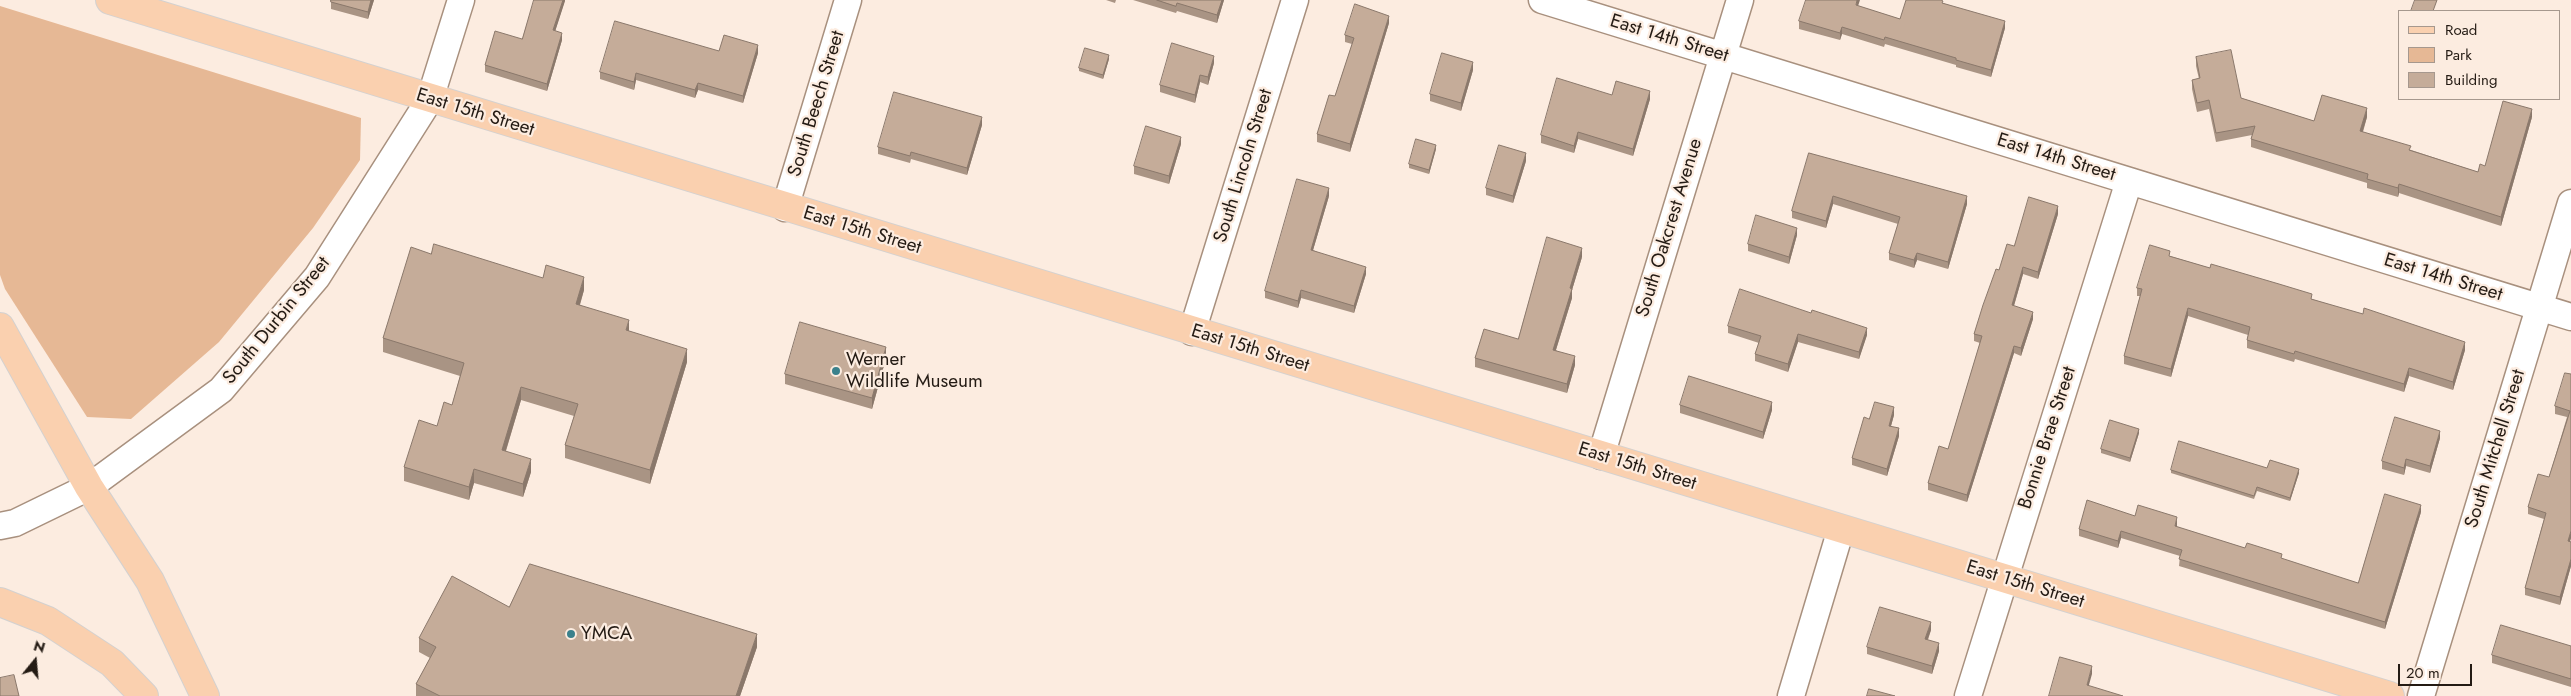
<!DOCTYPE html>
<html>
<head>
<meta charset="utf-8">
<style>
  body { margin:0 }
  #map { position:relative; width:2571px; height:696px; overflow:hidden; background:#fcece0; font-family:Jost,sans-serif }
  canvas { display:block }
  .legend { position:absolute; left:2398px; top:10px; width:162px; height:90px; box-sizing:border-box; background:#fcece0; border:1px solid #a6988e; margin:0; padding:6px 9px; list-style:none; font-size:15px; color:#241b14 }
  .legend li { display:flex; align-items:center; gap:10px; height:25px }
  .legend b { width:25px; border:1px solid #a6988e }
  .north { position:absolute; left:10px; top:636px; width:50px; height:50px; -webkit-text-stroke:4px #fcece0; paint-order:stroke; rotate:17deg; font-size:14px; font-weight:700; line-height:20px; text-align:center; color:#241b14 }
  .north::after { content:''; display:block; margin:auto; width:18px; height:22px; background:#241b14; clip-path:polygon(50% 0,100% 100%,50% 72%,0 100%) }
  .scale { position:absolute; left:2398px; top:664px; width:74px; height:22px; box-sizing:border-box; border:2px solid #241b14; border-top:0; padding-left:6px; font-size:15px; line-height:18px; white-space:nowrap; color:#241b14; -webkit-text-stroke:4px #fcece0; paint-order:stroke }
</style>
</head>
<body>
<div id="map">
<canvas width="2571" height="696"></canvas>
<ul class="legend">
<li><b style="height:6px;background:#fad0af"></b>Road</li>
<li><b style="height:14px;background:#e6b895"></b>Park</li>
<li><b style="height:14px;background:#c5ac99"></b>Building</li>
</ul>
<div class="north">N</div>
<div class="scale">20 m</div>
</div>
<script>
const ctx = document.querySelector('canvas').getContext('2d');
ctx.lineJoin = 'round';
function fill(path, color) {
  ctx.fillStyle = color;
  ctx.fill(path, 'evenodd');
}
function stroke(path, color, width, dash) {
  ctx.strokeStyle = color;
  ctx.lineWidth = width;
  ctx.lineCap = dash ? 'butt' : 'round';
  ctx.setLineDash(dash || []);
  ctx.stroke(path);
}
function write(font, color, halo, rows, align = 'center') {
  ctx.font = font + ' Jost,sans-serif';
  ctx.lineWidth = 4.5;
  ctx.setLineDash([]);
  ctx.textBaseline = 'middle';
  ctx.strokeStyle = halo;
  ctx.fillStyle = color;
  for (const [text, x, y, turn = 0] of rows) {
    ctx.save();
    ctx.translate(x, y);
    ctx.rotate((+turn || 0) * Math.PI / 180);
    ctx.textAlign = isNaN(turn) ? turn : align;
    if (halo) ctx.strokeText(text, 0, 0);
    ctx.fillText(text, 0, 0);
    ctx.restore();
  }
}
const green = new Path2D(`
  M0 6 361 118 360 160 313 228 219 342 131 419 87 417 5 289 0 275Z`);
const minor = new Path2D(`
  M1542 0 2571 317
  M785 208 848 0
  M1192 332 1295 0
  M1601 456 1740 0
  M0 526 15 523 89 487 221 390 317 277 430 99 461 0
  M1791 696 1841 529
  M1968 696 2129 181
  M2421 696 2571 203`);
const major = new Path2D(`
  M110 0 2390 696
  M0 327 89 487 150 581 205 696
  M0 602 48 621 112 663 144 696`);
const wall = new Path2D(`
  M331 0H374L368 19 331 9Z
  M565 0 555 31 562 40 547 91 485 72V65L522 39Z
  M1106 0H1116L1115 3Z
  M1133 0H1224L1217 23 1177 11 1176 13Z
  M1943 3 2005 28 1991 77 1956 67V65L1885 44 1884 47 1842 34 1840 40 1799 29V21L1858 6 1900 19Z
  M1389 23 1350 152 1317 142V134L1335 96 1352 44 1345 42V35Z
  M719 51 758 53 743 103 698 90 695 98 636 80 634 90 600 79V72Z
  M2196 57 2241 98 2314 121 2367 117 2363 132 2411 150 2478 172 2485 166 2532 117 2501 226 2399 193 2398 197 2367 188V183L2251 147V139L2252 135 2216 142 2209 109 2197 112 2192 89V80L2199 79 2196 66Z
  M1109 59 1103 79 1079 71V68Z
  M1214 63 1208 85 1200 82 1195 103 1160 92V85Z
  M1473 70 1461 111 1430 101V94Z
  M1612 95 1650 99 1633 156 1578 139 1574 153 1541 143V135Z
  M982 125 967 175 911 159 910 163 878 154V147Z
  M1181 144 1169 184 1134 174V166Z
  M1436 149 1429 174 1409 168V164Z
  M1809 153 1967 204 1948 269 1917 260 1914 268 1889 260V253L1898 224 1833 204 1826 228 1792 218V211Z
  M1526 161 1513 203 1486 195V188Z
  M1329 196 1313 250 1366 274 1354 313 1301 298 1298 308 1265 298V291Z
  M2058 214 2038 279 2023 274 2014 306 2033 319 2021 356 2014 353 1967 502 1928 490V483L1948 449 1980 343 1974 341V334L1999 270 2014 246Z
  M1797 235 1789 264 1748 251V244Z
  M431 254 584 290 580 305 687 362 650 484 565 458V445L574 416 521 400 506 451 531 472 523 497 474 483 469 500 404 481V467L437 426 452 405 460 376 383 352V338Z
  M2170 256 2312 299 2465 350 2453 390 2409 376 2404 392 2295 359 2294 362 2247 348V340L2248 335 2188 316 2171 377 2124 364V356L2140 296H2137V288Z
  M1582 257 1572 290V298L1556 350 1575 365 1567 393 1475 367V358L1518 339Z
  M1728 326 1867 335 1859 359 1798 342 1788 372 1755 361V354L1759 343 1728 333Z
  M886 358 872 409 785 384V374Z
  M2571 374V538L2570 541 2571 542V566L2560 605 2525 595V588L2544 519 2528 514V507L2549 477 2567 417 2555 414V406Z
  M1680 405 1772 410 1763 439 1680 413Z
  M1894 415 1891 426 1899 436 1887 476 1852 465V458L1869 419Z
  M2139 433 2130 462 2101 453V449Z
  M2440 438 2430 473 2406 466 2404 475 2382 469V461Z
  M2267 468 2299 473 2290 501 2257 491 2254 499 2171 473V470Z
  M2421 512 2385 629 2179 566 2180 556 2121 538 2118 548 2079 536V529L2135 516 2177 525V527L2358 583Z
  M509 607 757 647 740 696H416V684L430 658 419 652V638Z
  M1931 630 1928 640 1939 651 1932 674 1867 654V647Z
  M2571 646V687L2492 663V655Z`);
const shadedWall = new Path2D(`
  M371 0H374L368 19V12Z
  M563 0H565V1L553 38V30Z
  M1222 0H1224L1217 23V15Z
  M1857 0H1860L1856 12V5Z
  M1389 16V23L1350 152V144Z
  M2005 21V28L1991 77V70Z
  M1842 27V34L1840 40V33Z
  M562 33V40L547 91V84Z
  M758 45V53L743 103V96Z
  M1109 55V59L1103 79V75Z
  M1214 56V63L1208 85V77Z
  M1473 62V70L1461 111V103Z
  M636 73V80L634 90V82Z
  M1200 75V82L1195 103V95Z
  M698 83V90L695 98V90Z
  M1650 91V99L1633 156V149Z
  M2367 108V117L2360 140V131Z
  M2532 109V117L2501 226V217Z
  M982 117V125L967 175V168Z
  M1578 132V139L1574 153V146Z
  M1181 137V144L1169 184V176Z
  M1436 145V149L1429 174V170Z
  M1526 153V161L1513 203V196Z
  M2399 184V193L2398 197V188Z
  M1329 188V196L1311 257V250Z
  M1833 196V204L1826 228V221Z
  M1967 196V204L1948 269V262Z
  M2058 206V214L2038 279V272Z
  M1797 228V235L1789 264V257Z
  M1582 248V257L1572 290V298L1553 359V350L1570 288Z
  M1917 253V260L1914 268V260Z
  M1366 267V274L1354 313V306Z
  M2023 267V274L2012 312V305Z
  M584 277V290L576 317V304Z
  M1301 290V298L1298 308V301Z
  M2188 308V316L2171 377V369Z
  M2033 312V319L2021 356V348Z
  M629 320V334L626 330Z
  M1867 328V335L1859 359V352Z
  M1798 334V342L1788 372V364Z
  M2465 342V350L2453 390V382Z
  M2014 346V353L1967 502V495Z
  M886 347V358L872 409V398Z
  M687 349V362L650 484V470Z
  M1575 356V365L1567 393V384Z
  M2409 368V376L2404 392V384Z
  M521 387V400L502 463V450Z
  M1772 402V410L1763 439V432Z
  M1894 407V415L1889 433V426Z
  M1899 428V436L1887 476V469Z
  M2139 429V433L2130 462V458Z
  M2440 431V438L2430 473V466Z
  M531 459V472L523 497V484Z
  M2406 459V466L2404 475V468Z
  M474 469V483L469 500V487Z
  M2299 469V473L2290 501V498Z
  M2421 505V512L2385 629V622Z
  M2177 517V525L2175 534V526Z
  M2121 531V538L2118 548V541Z
  M2571 531V538L2568 548V541Z
  M2571 559V566L2560 605V597Z
  M1931 622V630L1925 646V639Z
  M757 634V647L740 696H736Z
  M1939 643V651L1932 674V666Z
  M2092 666V674L2087 692V685Z`);
const building = new Path2D(`
  M331 0H371L368 12 331 2Z
  M534 0H563L553 30 562 33 547 84 485 65 495 31 522 39Z
  M1157 0H1222L1217 15 1177 3 1176 6Z
  M1806 0H1857L1856 5 1900 19 1906 0H1941L1943 1 1942 3 2005 21 1991 70 1956 60V58L1885 37 1884 40 1842 27 1840 33 1799 21Z
  M2415 0H2437L2433 11H2411Z
  M1355 4 1389 16 1350 144 1317 134 1329 95 1335 96 1354 38 1345 35Z
  M615 21 719 51 724 35 758 45 743 96 698 83 695 90 636 73 634 82 600 72Z
  M1172 43 1214 56 1208 77 1200 75 1195 95 1160 85Z
  M1085 48 1109 55 1103 75 1079 68Z
  M2231 50 2241 98 2314 121 2322 95 2367 108 2360 131 2411 146 2409 150 2478 172 2480 164 2485 166 2503 101 2532 109 2501 217 2399 184 2398 188 2367 179 2368 174 2251 139 2255 126 2216 133 2209 100 2197 103 2192 80 2200 78 2196 57Z
  M1442 53 1473 62 1461 103 1430 94Z
  M1557 78 1612 95 1616 81 1650 91 1633 149 1578 132 1574 146 1541 135Z
  M894 92 982 117 967 168 911 152 910 156 878 147Z
  M1146 126 1181 137 1169 176 1134 166Z
  M1416 139 1436 145 1429 170 1409 164Z
  M1499 145 1526 153 1513 196 1486 188Z
  M1809 153 1967 196 1948 262 1917 253 1914 260 1889 253 1900 217 1833 196 1826 221 1792 211Z
  M1297 179 1329 188 1311 250 1366 267 1354 306 1301 290 1298 301 1265 291Z
  M2029 197 2058 206 2038 272 2023 267 2012 305 2033 312 2021 348 2014 346 1967 495 1928 483 1939 446 1948 449 1982 336 1974 334 1983 305 1996 269 1999 270 2007 244 2014 246Z
  M1756 215 1797 228 1789 257 1748 244Z
  M1547 237 1582 248 1570 288 1572 289 1553 350 1575 356 1567 384 1475 358 1484 329 1518 339Z
  M434 244 543 278 546 265 584 277 576 304 629 320 626 330 687 349 650 470 565 445 578 404 521 387 502 450 531 459 523 484 474 469 469 487 404 467 419 420 437 426 444 402 452 405 464 363 383 338 411 247 431 254Z
  M2150 245 2170 251 2169 256 2210 268 2211 264 2279 284 2312 294 2311 299 2363 314 2364 308 2465 342 2453 382 2409 368 2404 384 2295 351 2294 354 2247 340 2250 327 2188 308 2171 369 2124 356 2142 289 2137 288Z
  M1740 289 1811 313 1812 310 1867 328 1859 352 1798 334 1788 364 1755 354 1761 336 1728 326Z
  M800 322 886 347 872 398 785 374Z
  M2565 373 2571 374V531L2568 541 2571 542V559L2560 597 2525 588 2546 513 2528 507 2538 474 2549 477 2570 411 2555 406Z
  M1689 376 1772 402 1763 432 1680 405Z
  M1875 402 1894 407 1889 426 1899 428 1887 469 1852 458 1864 417 1869 419Z
  M2395 417 2440 431 2430 466 2406 459 2404 468 2382 461Z
  M2110 420 2139 429 2130 458 2101 449Z
  M2179 441 2267 468 2270 460 2299 469 2290 498 2257 487 2254 496 2171 470Z
  M2385 494 2421 505 2385 622 2179 559 2182 550 2121 531 2118 541 2079 529 2087 500 2135 516 2138 505 2177 517 2175 526 2245 548 2247 543 2282 554 2281 558 2358 583Z
  M530 564 757 634 736 696H440L416 684 436 647 419 638 452 576 509 607Z
  M1880 607 1931 622 1925 639 1939 643 1932 666 1867 647Z
  M2501 625 2571 646V679L2492 655Z
  M2060 657 2092 666 2087 685 2123 696H2049Z
  M14 675 19 696H0V678Z
  M1869 689 1895 696H1867Z`);
const markers = [
  [836,371,5,"#3b818c"],
  [571,634,5,"#3b818c"]
];
const streetNames = [
  ["East 14th Street",1669,39,17],
  ["South Beech Street",817,104,-73],
  ["East 15th Street",475,113,17],
  ["East 14th Street",2056,158,17],
  ["South Lincoln Street",1244,166,-73],
  ["South Oakcrest Avenue",1670,228,-73],
  ["East 15th Street",862,231,17],
  ["East 14th Street",2443,278,17],
  ["South Durbin Street",277,321,-51],
  ["East 15th Street",1250,349,17],
  ["Bonnie Brae Street",2048,438,-72],
  ["South Mitchell Street",2496,449,-73],
  ["East 15th Street",1637,467,17],
  ["East 15th Street",2025,585,17]
];
const poiNames = [
  ["Werner",846,360],
  ["Wildlife Museum",846,382],
  ["YMCA",581,634]
];
fill(green, '#e6b895');
stroke(minor, '#a8907e', 29);
stroke(major, '#d3d1d0', 30);
stroke(minor, '#fff', 26);
stroke(major, '#fad0af', 28);
fill(wall, '#a99484');
fill(shadedWall, '#8a786b');
fill(building, '#c5ac99');
stroke(building, '#8a786b', 1);
for (const [x, y, r, color] of markers) {
  const dot = new Path2D();
  dot.arc(x, y, r, 0, 2 * Math.PI);
  ctx.fillStyle = color;
  ctx.fill(dot);
  stroke(dot, '#fcece0', 2);
}
write('19px', '#241b14', '#fcece0', streetNames);
write('19px', '#241b14', '#fcece0', poiNames, 'left');
</script>
</body>
</html>
